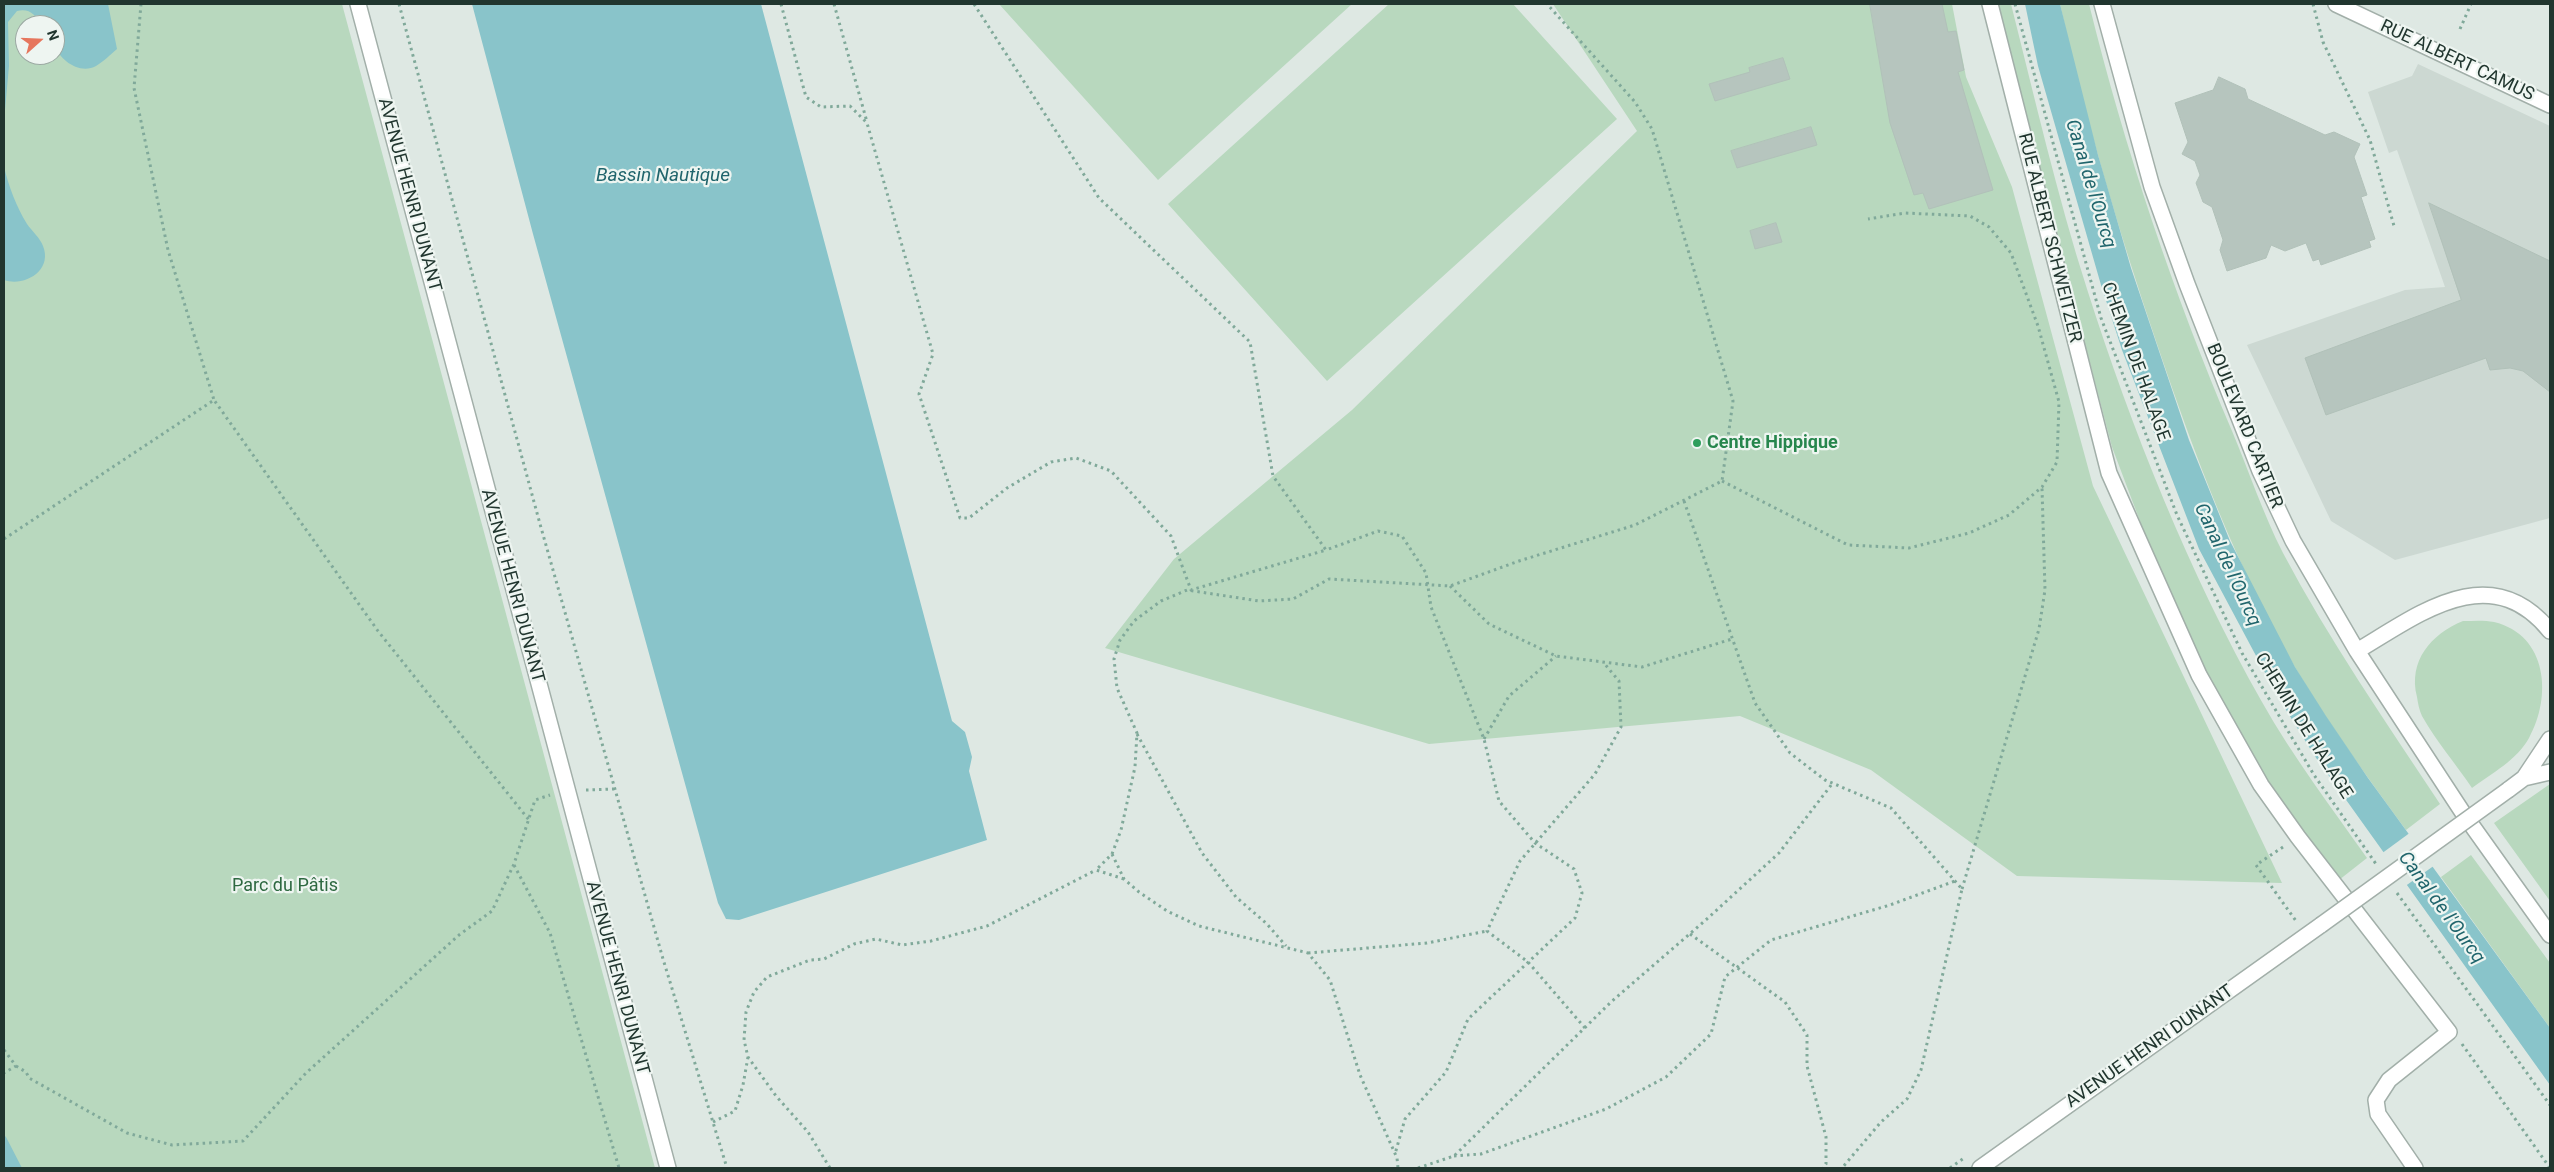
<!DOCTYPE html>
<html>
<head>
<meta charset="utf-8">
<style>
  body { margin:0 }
  #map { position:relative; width:2554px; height:1172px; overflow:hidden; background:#dee8e3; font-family:Roboto,sans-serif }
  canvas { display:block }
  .frame { position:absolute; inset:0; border:5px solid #21362f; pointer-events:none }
  .north { position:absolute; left:15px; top:15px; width:50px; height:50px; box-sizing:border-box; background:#eef5f1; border:1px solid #9ca9a3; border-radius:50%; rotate:70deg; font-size:14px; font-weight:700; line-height:20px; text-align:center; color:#21362f }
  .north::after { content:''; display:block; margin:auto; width:18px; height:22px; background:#e6765d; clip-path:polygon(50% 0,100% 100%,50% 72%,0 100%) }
</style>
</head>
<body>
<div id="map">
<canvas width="2554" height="1172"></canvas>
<div class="frame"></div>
<div class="north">N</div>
</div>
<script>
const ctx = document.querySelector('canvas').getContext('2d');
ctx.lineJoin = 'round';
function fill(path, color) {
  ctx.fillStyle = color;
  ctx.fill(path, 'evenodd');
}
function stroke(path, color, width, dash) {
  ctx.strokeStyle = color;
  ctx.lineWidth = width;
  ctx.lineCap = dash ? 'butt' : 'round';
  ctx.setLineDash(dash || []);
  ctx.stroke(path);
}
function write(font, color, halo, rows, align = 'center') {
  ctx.font = font + ' Roboto,sans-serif';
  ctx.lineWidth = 4.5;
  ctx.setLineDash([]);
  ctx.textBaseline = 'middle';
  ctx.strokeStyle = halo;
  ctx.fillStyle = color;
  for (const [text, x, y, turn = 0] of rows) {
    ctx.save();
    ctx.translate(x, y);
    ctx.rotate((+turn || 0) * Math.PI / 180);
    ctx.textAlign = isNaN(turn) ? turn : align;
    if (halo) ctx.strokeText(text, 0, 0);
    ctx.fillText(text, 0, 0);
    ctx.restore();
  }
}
const built = new Path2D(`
  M2418 64 2550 126V518L2395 560 2331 521 2247 345 2405 290 2445 287 2397 150 2389 153 2368 92 2412 76Z`);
const green = new Path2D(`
  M4 4H342L655 1168H4ZM25 25H55V55H25Z
  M999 4H1352L1158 180Z
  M1389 4H1513L1617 119 1327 381 1168 204Z
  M1553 4H1952L1966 77 2012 187 2093 486 2282 883 2017 876 1871 770 1740 716 1429 744 1105 648 1174 559 1352 410 1637 131Z
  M1996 4H2011C2035 99 2057 195 2087 289 2132 430 2189 573 2262 702 2293 757 2331 807 2367 858L2339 880 2259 771 2175 614 2112 447Z
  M2060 4H2089C2125 150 2173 292 2232 431 2249 471 2263 514 2283 553 2329 640 2386 722 2440 804L2406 830C2368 778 2329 725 2296 669 2236 567 2195 456 2157 344 2119 232 2085 119 2060 4Z
  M2463 621C2473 621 2484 620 2494 622 2548 635 2552 697 2529 738 2517 760 2492 773 2472 788 2456 764 2436 741 2422 716 2419 710 2418 703 2417 697 2408 661 2431 634 2463 621Z
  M2550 784V901L2494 823Z
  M2471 855 2550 963V1028L2441 877Z`);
const water = new Path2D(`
  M4 4H108L117 49C111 54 103 62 96 66 80 75 59 60 55 45 54 39 55 31 55 25H42C35 15 30 8 17 11L8 22 9 66 4 121Z
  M472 4H761L952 721 965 732 972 757 969 771 987 840 739 920 726 919 718 903 533 234Z
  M2025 4H2060L2098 155 2131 268 2189 440 2230 541 2295 667 2326 716 2368 778 2550 1028V1085L2314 755 2278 697 2199 549 2122 350 2101 285 2038 66Z
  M4 167C9 187 16 206 27 224 32 231 40 238 43 246 53 271 24 287 4 280Z
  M4 1135 6 1137 22 1168H4Z`);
const pier = new Path2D(`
  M2411 832 2435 865 2404 887 2381 854Z`);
const building = new Path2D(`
  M1870 4H1942L1948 32 1956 31 1964 70 1958 72 1993 190 1929 209 1923 193 1914 195 1890 123Z
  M1783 58 1790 79 1715 101 1709 84 1750 72 1749 68Z
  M2219 77 2245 89 2248 99 2325 135 2334 132 2360 144 2354 157 2367 195 2361 197 2375 239 2369 241 2371 247 2321 265 2319 259 2313 261 2306 243 2285 251 2271 245 2266 258 2227 271 2220 250 2223 240 2212 207 2203 202 2196 183 2200 175 2195 161 2182 154 2188 142 2175 103 2213 90Z
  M1811 127 1817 145 1737 168 1731 151Z
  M2429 203 2550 261V392L2523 371 2510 368 2490 370 2486 358 2326 415 2305 358 2461 300Z
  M1776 223 1782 242 1755 249 1750 231Z`);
const path = new Path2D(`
  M141 4 134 88 168 250 214 400
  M399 4 540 524 663 959 727 1168
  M781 4 806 97 821 107 850 106 867 123 933 354 919 394 960 518H969L1007 488 1051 462 1076 458 1111 471 1171 536 1191 590 1326 550
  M834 4 867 122
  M974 4 1099 198 1250 342 1273 476 1326 550 1378 531 1402 536 1426 573 1431 607 1484 739 1499 801 1535 843 1574 869 1582 893 1575 918 1468 1019 1446 1072 1405 1119 1395 1154
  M2015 4 2101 318 2177 515 2242 653 2314 775 2376 864
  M2313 4 2323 42 2370 140 2394 226
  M2460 29 2471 4
  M1722 481 1848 545 1909 548 1969 533 2009 515 2042 487 2057 462 2059 402 2038 326 2011 253 1989 227 1970 216 1905 213 1868 219
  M1684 501 1755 703 1790 753 1825 780 1891 808 1962 889 1921 1070 1907 1099 1881 1122 1842 1168
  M4 539 214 400 378 631 529 820
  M1450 586 1489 624 1556 656 1642 667 1732 639
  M1137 734 1202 853 1236 897 1267 924 1286 946
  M1484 739 1509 696 1556 656
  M586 790 615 789
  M2283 847 2256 865 2296 921
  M1112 854 1124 879 1139 892 1167 911 1199 926 1308 953 1330 980 1360 1075 1397 1158 1398 1168
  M514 865 550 933 619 1168
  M1124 879 1096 870 1112 854 1121 830 1135 767 1137 733 1117 688 1114 659 1120 640 1134 621 1161 601 1187 590 1259 601 1293 599 1329 579 1450 586 1519 561 1635 525 1722 481 1733 401 1652 129 1635 102 1547 4
  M1962 889 2039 629 2045 590 2042 488
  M2397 893 2550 1105
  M1690 934 1785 1002 1807 1035V1066L1826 1137V1164L1823 1168
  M1308 953 1427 943 1487 931
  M1585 1028 1528 962 1487 931 1520 861 1595 774 1621 727 1619 681 1603 662
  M2462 1044 2550 1168
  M4 1050 16 1066 4 1073
  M16 1066 26 1072 29 1078 127 1133 172 1145 243 1141 306 1073 459 935 492 911 514 864 535 800 550 795
  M713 1122 735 1111 743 1085 748 1057
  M1454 1156 1481 1154 1606 1109 1666 1077 1711 1034 1725 977 1771 940 1890 905 1955 881
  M830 1168 808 1132 776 1096 748 1057 744 1040 746 1012 754 992 767 977 810 960 824 959 854 944 876 939 902 945 931 941 987 926 1096 870
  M1418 1168 1454 1156 1611 1002 1708 918 1779 853 1832 784
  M1950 1168 1964 1158`);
const minor = new Path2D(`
  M1990 4 2109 473 2199 675 2261 785 2298 837 2449 1032 2389 1080 2376 1100 2378 1114 2415 1168
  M2336 4 2550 105`);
const tertiary = new Path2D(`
  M358 4 668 1168
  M2102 4 2152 187 2187 284 2260 471 2293 541 2357 651 2463 813 2550 935
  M2357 651C2418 615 2490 557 2550 631
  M2524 778 2550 772
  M2508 790 2524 778 2550 739
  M1980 1168 2321 925`);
const tertiaryBridge = new Path2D(`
  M2321 925 2508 790`);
const markers = [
  [1697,443,5,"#2e9e5b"]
];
const streetNames = [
  ["RUE ALBERT CAMUS",2457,61,25],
  ["AVENUE HENRI DUNANT",409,195,75],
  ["RUE ALBERT SCHWEITZER",2049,238,76],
  ["CHEMIN DE HALAGE",2135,362,70],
  ["BOULEVARD CARTIER",2244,426,68],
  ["AVENUE HENRI DUNANT",512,586,75],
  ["CHEMIN DE HALAGE",2303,726,58],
  ["AVENUE HENRI DUNANT",617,978,75],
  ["AVENUE HENRI DUNANT",2150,1047,-35]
];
const leisureNames = [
  ["Centre Hippique",1707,443]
];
const parkNames = [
  ["Parc du Pâtis",285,886]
];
const waterNames = [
  ["Bassin Nautique",663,176],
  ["Canal de l'Ourcq",2090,184,73],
  ["Canal de l'Ourcq",2227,565,65],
  ["Canal de l'Ourcq",2441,908,54]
];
fill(built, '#ccd8d2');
fill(green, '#b8d8be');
fill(water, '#89c4ca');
fill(pier, '#dee8e3');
fill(building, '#b6c5be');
stroke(building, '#b1c1b9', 1);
stroke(minor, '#a2afa9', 18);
stroke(tertiary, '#a2afa9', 18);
stroke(path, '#80a99a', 3, [2.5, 4]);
stroke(minor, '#fff', 15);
stroke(tertiary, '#fff', 15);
stroke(tertiaryBridge, '#a2afa9', 18, []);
stroke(tertiaryBridge, '#fff', 15);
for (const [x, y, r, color] of markers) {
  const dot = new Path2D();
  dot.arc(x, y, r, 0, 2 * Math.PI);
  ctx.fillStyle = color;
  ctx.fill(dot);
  stroke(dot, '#eef5f1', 2);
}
write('18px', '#21362f', '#eef5f1', streetNames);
write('bold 18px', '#27864d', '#eef5f1', leisureNames, 'left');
write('18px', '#2e6941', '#eef5f1', parkNames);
write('italic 19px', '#20656c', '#eef5f1', waterNames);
</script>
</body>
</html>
